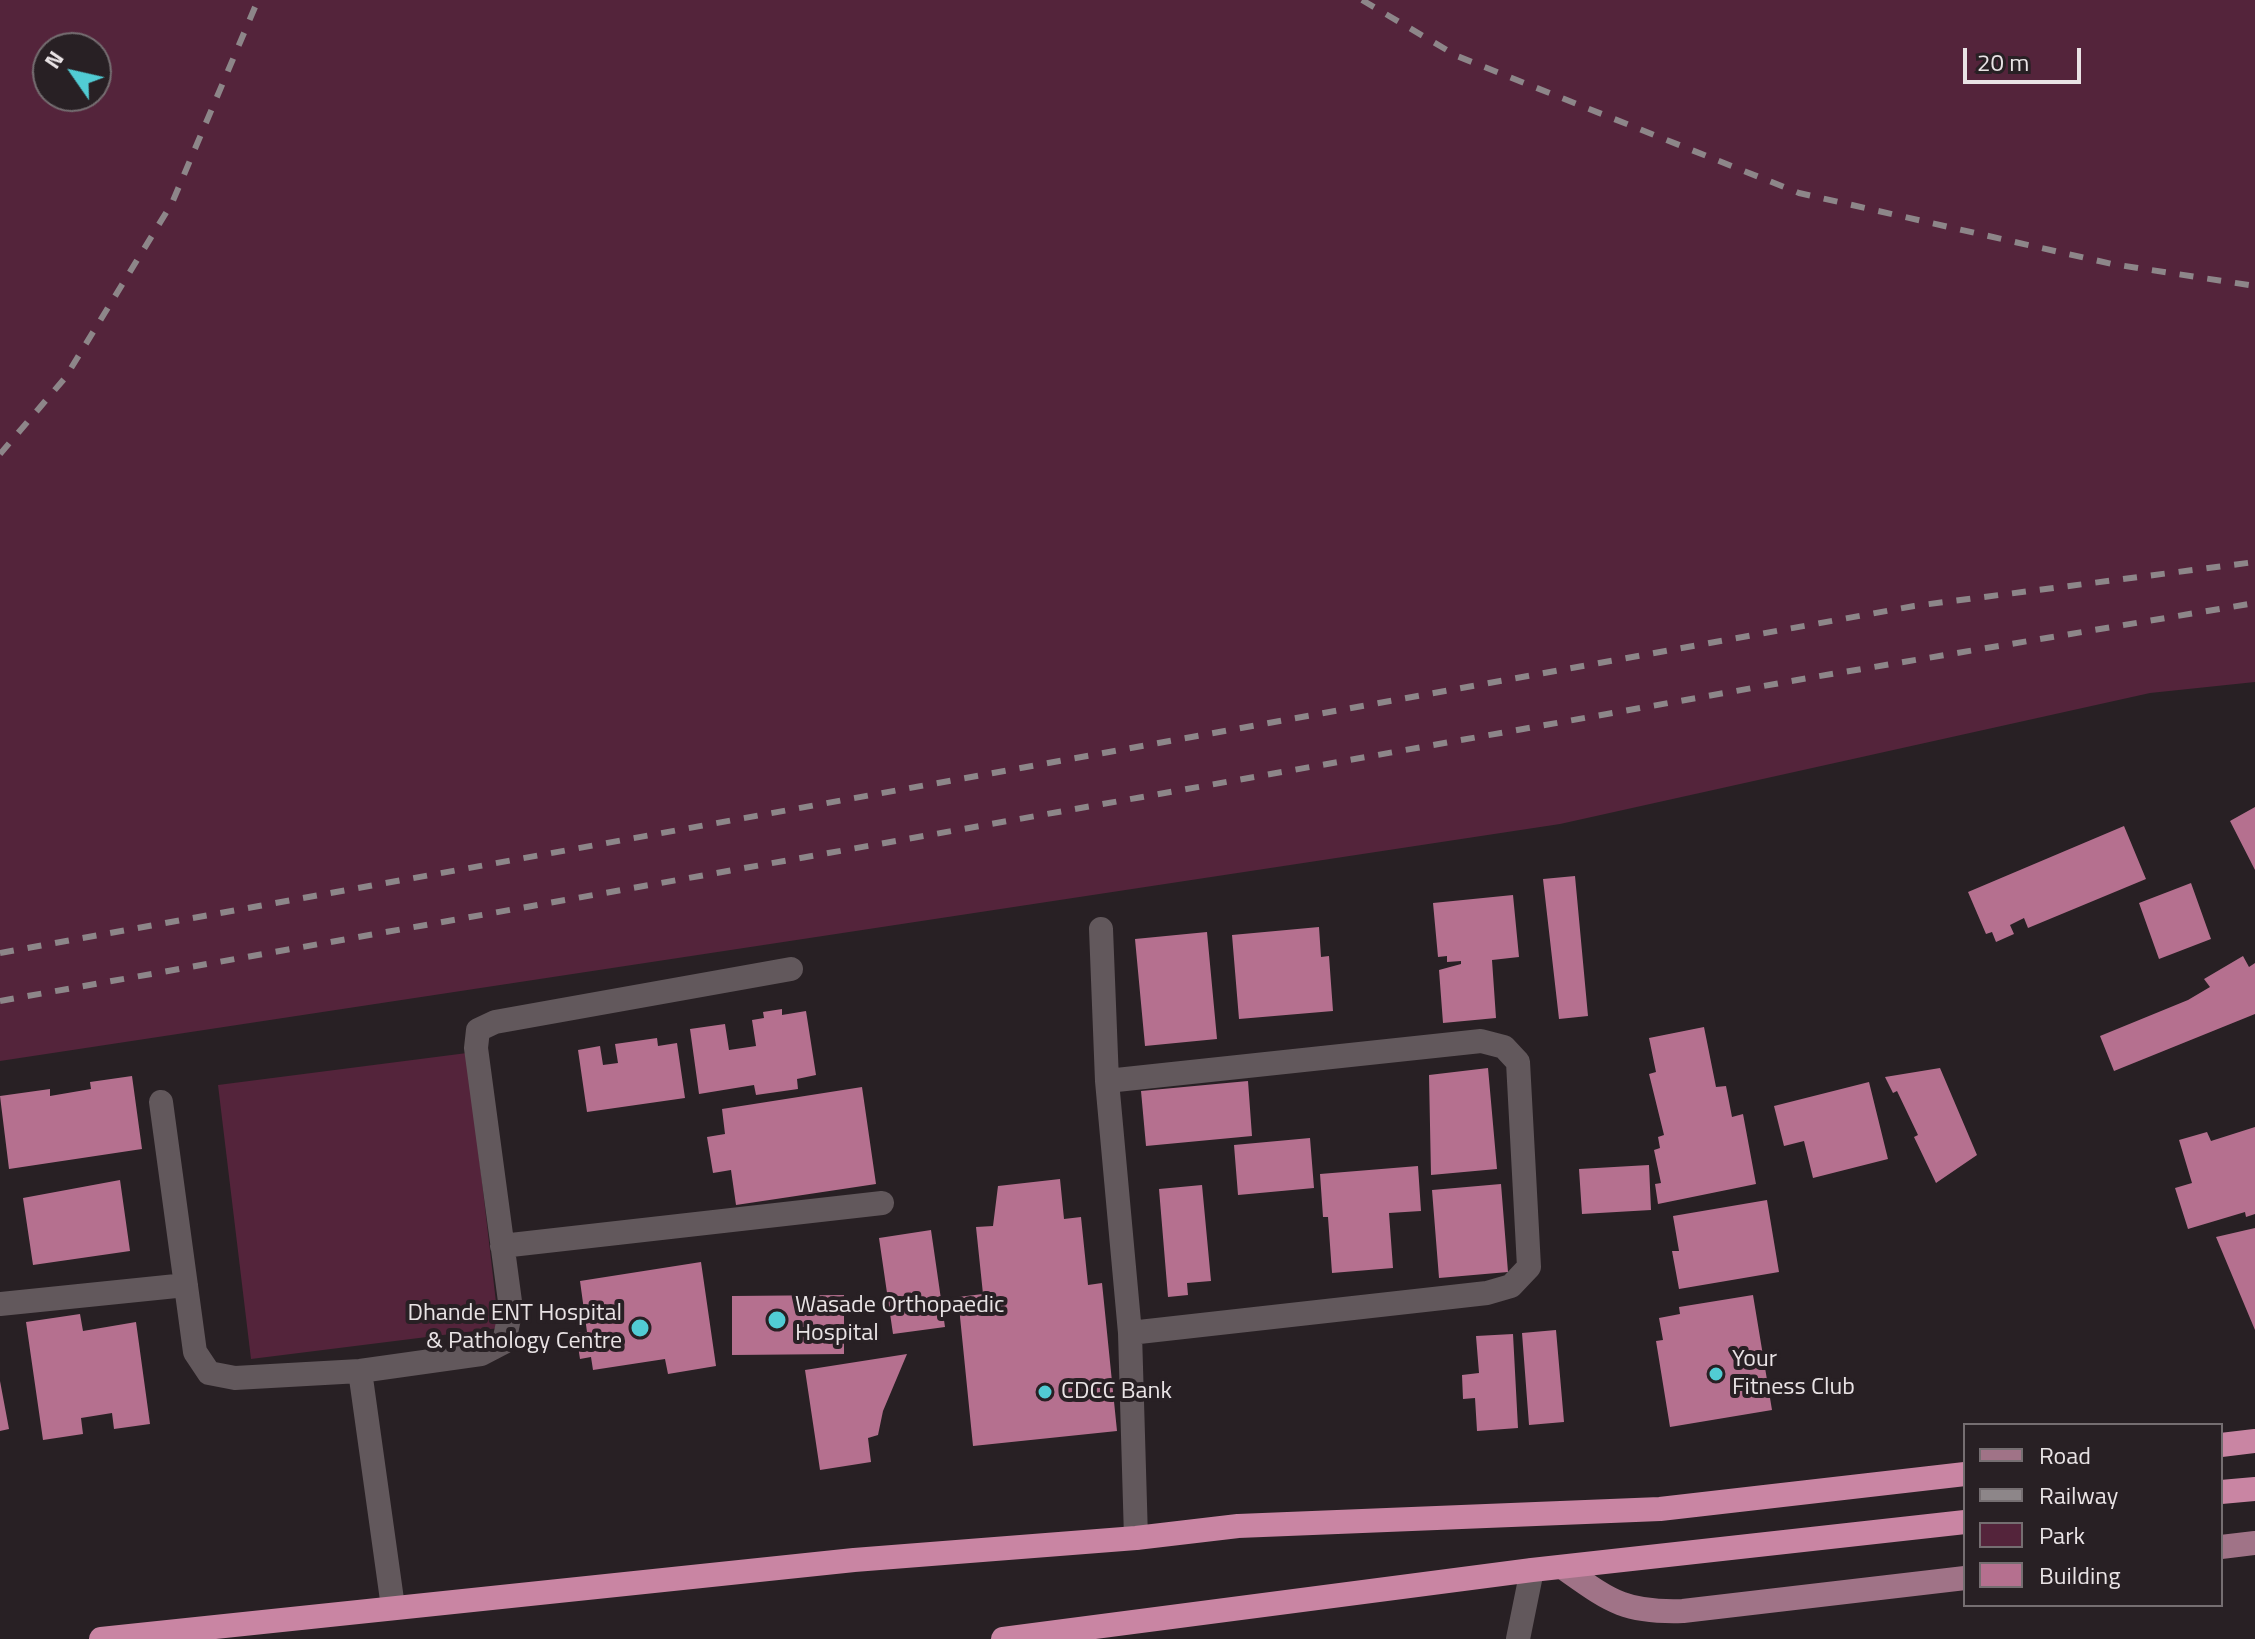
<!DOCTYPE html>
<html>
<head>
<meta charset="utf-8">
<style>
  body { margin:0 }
  #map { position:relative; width:2255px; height:1639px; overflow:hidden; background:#282024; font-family:"Titillium Web",sans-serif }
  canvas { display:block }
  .legend { position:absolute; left:1963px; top:1423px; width:260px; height:184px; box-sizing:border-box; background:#282024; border:2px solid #756e71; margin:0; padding:10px 14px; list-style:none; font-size:24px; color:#e9e3e5 }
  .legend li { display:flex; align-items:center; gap:16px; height:40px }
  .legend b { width:40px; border:2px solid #756e71 }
  .north { position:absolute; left:32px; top:32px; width:80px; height:80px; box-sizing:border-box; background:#282024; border:2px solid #756e71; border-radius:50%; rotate:304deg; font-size:22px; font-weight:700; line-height:32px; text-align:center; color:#e9e3e5 }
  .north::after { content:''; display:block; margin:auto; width:28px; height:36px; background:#51ccd4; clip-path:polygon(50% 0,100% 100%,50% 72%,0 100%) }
  .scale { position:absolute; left:1963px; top:48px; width:118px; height:36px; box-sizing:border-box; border:4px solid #e9e3e5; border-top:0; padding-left:10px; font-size:24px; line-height:28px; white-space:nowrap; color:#e9e3e5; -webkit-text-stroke:6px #282024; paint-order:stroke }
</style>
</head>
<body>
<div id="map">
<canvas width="2255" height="1639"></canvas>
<ul class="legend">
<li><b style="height:10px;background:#a07387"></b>Road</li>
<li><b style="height:10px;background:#8d8689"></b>Railway</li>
<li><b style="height:22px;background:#54243b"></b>Park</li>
<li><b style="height:22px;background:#b5708f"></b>Building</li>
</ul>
<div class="north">N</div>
<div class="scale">20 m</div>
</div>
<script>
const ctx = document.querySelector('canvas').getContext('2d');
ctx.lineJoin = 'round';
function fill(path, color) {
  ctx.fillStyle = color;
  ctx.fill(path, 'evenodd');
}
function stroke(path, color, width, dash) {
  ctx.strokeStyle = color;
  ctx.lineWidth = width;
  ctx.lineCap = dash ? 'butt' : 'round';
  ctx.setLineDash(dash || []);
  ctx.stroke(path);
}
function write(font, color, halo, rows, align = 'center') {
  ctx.font = font + ' "Titillium Web",sans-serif';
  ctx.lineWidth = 8;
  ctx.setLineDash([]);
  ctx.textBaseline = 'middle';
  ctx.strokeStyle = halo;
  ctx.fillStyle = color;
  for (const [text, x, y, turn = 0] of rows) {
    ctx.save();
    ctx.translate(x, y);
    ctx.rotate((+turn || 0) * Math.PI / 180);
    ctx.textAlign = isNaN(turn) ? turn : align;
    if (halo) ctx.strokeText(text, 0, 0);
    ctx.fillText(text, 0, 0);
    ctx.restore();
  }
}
const green = new Path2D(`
  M0 0H2255V682L2150 693 1560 824 0 1061ZM48 48H96V96H48Z
  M467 1053 499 1328 251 1359 218 1085Z`);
const building = new Path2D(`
  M2255 807V870L2230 821Z
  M2124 826 2146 879 2028 928 2024 918 2010 925 2014 934 1996 942 1992 932 1986 934 1968 892Z
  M1575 876 1588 1016 1559 1019 1543 879Z
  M2191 883 2211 939 2159 959 2139 903Z
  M1513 895 1519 957 1492 960 1496 1018 1443 1023 1439 970 1461 964V961L1447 962V956L1438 957 1433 903Z
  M1319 927 1321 957 1329 956 1333 1011 1239 1019 1232 935Z
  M1207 932 1217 1039 1145 1046 1135 939Z
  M2243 956 2249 967 2255 963V1014L2114 1071 2100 1036 2188 1000 2210 987 2204 979Z
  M782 1009V1015L806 1011 816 1075 797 1079 798 1089 756 1095 754 1085 699 1094 690 1029 725 1024 729 1050 756 1046 752 1020 764 1018 763 1012Z
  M1704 1027 1716 1087 1726 1086 1732 1117 1743 1114 1756 1184 1658 1204 1655 1184 1661 1183 1654 1150 1660 1148 1658 1137 1664 1135 1649 1074 1656 1072 1649 1038Z
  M657 1038 658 1046 677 1043 685 1098 587 1112 578 1050 600 1046 603 1065 618 1063 615 1044Z
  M1488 1068 1497 1169 1431 1175 1429 1075Z
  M1940 1068 1977 1155 1936 1183 1914 1137 1918 1135 1897 1091 1893 1093 1885 1077Z
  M132 1076 142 1149 9 1169 0 1096 50 1089V1096L91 1089 90 1082Z
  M1248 1081 1252 1136 1146 1146 1141 1091Z
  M1869 1082 1888 1159 1813 1178 1804 1141 1784 1146 1774 1106Z
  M862 1087 876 1184 736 1205 731 1170 713 1173 707 1137 725 1134 722 1109Z
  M2255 1127V1214L2246 1217 2245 1212 2188 1229 2175 1188 2192 1183 2179 1140 2207 1132 2211 1141Z
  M1310 1138 1314 1188 1238 1195 1234 1145Z
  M1649 1165 1651 1210 1582 1214 1579 1169Z
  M1418 1166 1421 1211 1389 1213 1393 1268 1332 1273 1328 1217H1323L1320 1174Z
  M1060 1179 1064 1219 1081 1217 1088 1285 1102 1283 1117 1431 973 1446 958 1297 983 1294 976 1227 993 1226 998 1186Z
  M120 1180 130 1251 33 1265 23 1198Z
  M1501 1184 1508 1272 1439 1278 1432 1190Z
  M1202 1185 1211 1281 1187 1283 1188 1295 1168 1297 1159 1189Z
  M1767 1200 1779 1272 1679 1289 1672 1251H1679L1673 1216Z
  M2255 1228V1330L2216 1237Z
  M931 1230 945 1327 893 1334 879 1238Z
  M701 1262 716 1366 668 1374 665 1359 593 1370 591 1357 580 1359 576 1333 587 1332 580 1281Z
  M844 1295V1354L732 1355V1296Z
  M1753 1295 1772 1410 1670 1427 1656 1341 1663 1340 1659 1318 1680 1314 1679 1307Z
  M80 1314 83 1331 136 1322 150 1424 114 1429 112 1413 81 1418 83 1434 43 1440 26 1322Z
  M1556 1330 1564 1422 1529 1425 1522 1333Z
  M1513 1334 1518 1428 1477 1431 1475 1398 1463 1399 1462 1375 1479 1373 1476 1336Z
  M907 1354 883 1411 878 1435 868 1438 871 1462 820 1470 805 1370Z
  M0 1381 9 1429 0 1431Z`);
const minor = new Path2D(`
  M1101 929 1107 1081 1130 1333 1136 1538
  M1107 1081 1481 1041 1504 1047 1518 1062 1529 1267 1511 1286 1487 1293 1130 1333
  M161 1102 195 1352 209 1373 235 1378 360 1371 481 1354 504 1342 511 1309 476 1048 478 1030 495 1022 791 969
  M502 1246 882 1203
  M0 1304 186 1285
  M360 1371 393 1607
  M1518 1639 1532 1570`);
const major = new Path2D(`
  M2221 1547 2255 1543
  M1562 1567C1609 1600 1623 1613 1683 1611L1965 1578`);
const highway = new Path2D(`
  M2221 1445 2255 1441
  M2221 1492 2255 1489
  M101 1639 854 1560 1136 1538 1238 1526 1660 1509 1965 1474
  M1003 1639 1532 1570 1965 1522`);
const rail = new Path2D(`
  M1362 0 1457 56 1799 193 2112 264 2255 286
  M0 454 65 378 172 203 258 0
  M0 953 1914 606 2255 562
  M0 1001 1814 677 2255 603`);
const markers = [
  [777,1320,10,"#51ccd4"],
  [640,1328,10,"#51ccd4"],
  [1716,1374,8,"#51ccd4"],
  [1045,1392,8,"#51ccd4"]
];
const poiNames = [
  ["Wasade Orthopaedic",795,1306],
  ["Hospital",795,1334],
  ["Dhande ENT Hospital",622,1314,"right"],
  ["& Pathology Centre",622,1342,"right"],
  ["Your",1732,1360],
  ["Fitness Club",1732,1388],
  ["CDCC Bank",1061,1392]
];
fill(green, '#54243b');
fill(building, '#b5708f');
stroke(minor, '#62585c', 24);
stroke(major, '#a07387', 24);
stroke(highway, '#c985a3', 24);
stroke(rail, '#8d8689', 6, [14, 14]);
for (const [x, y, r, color] of markers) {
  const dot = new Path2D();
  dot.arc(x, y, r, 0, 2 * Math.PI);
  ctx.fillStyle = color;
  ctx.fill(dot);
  stroke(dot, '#282024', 3);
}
write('24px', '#e9e3e5', '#282024', poiNames, 'left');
</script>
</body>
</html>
